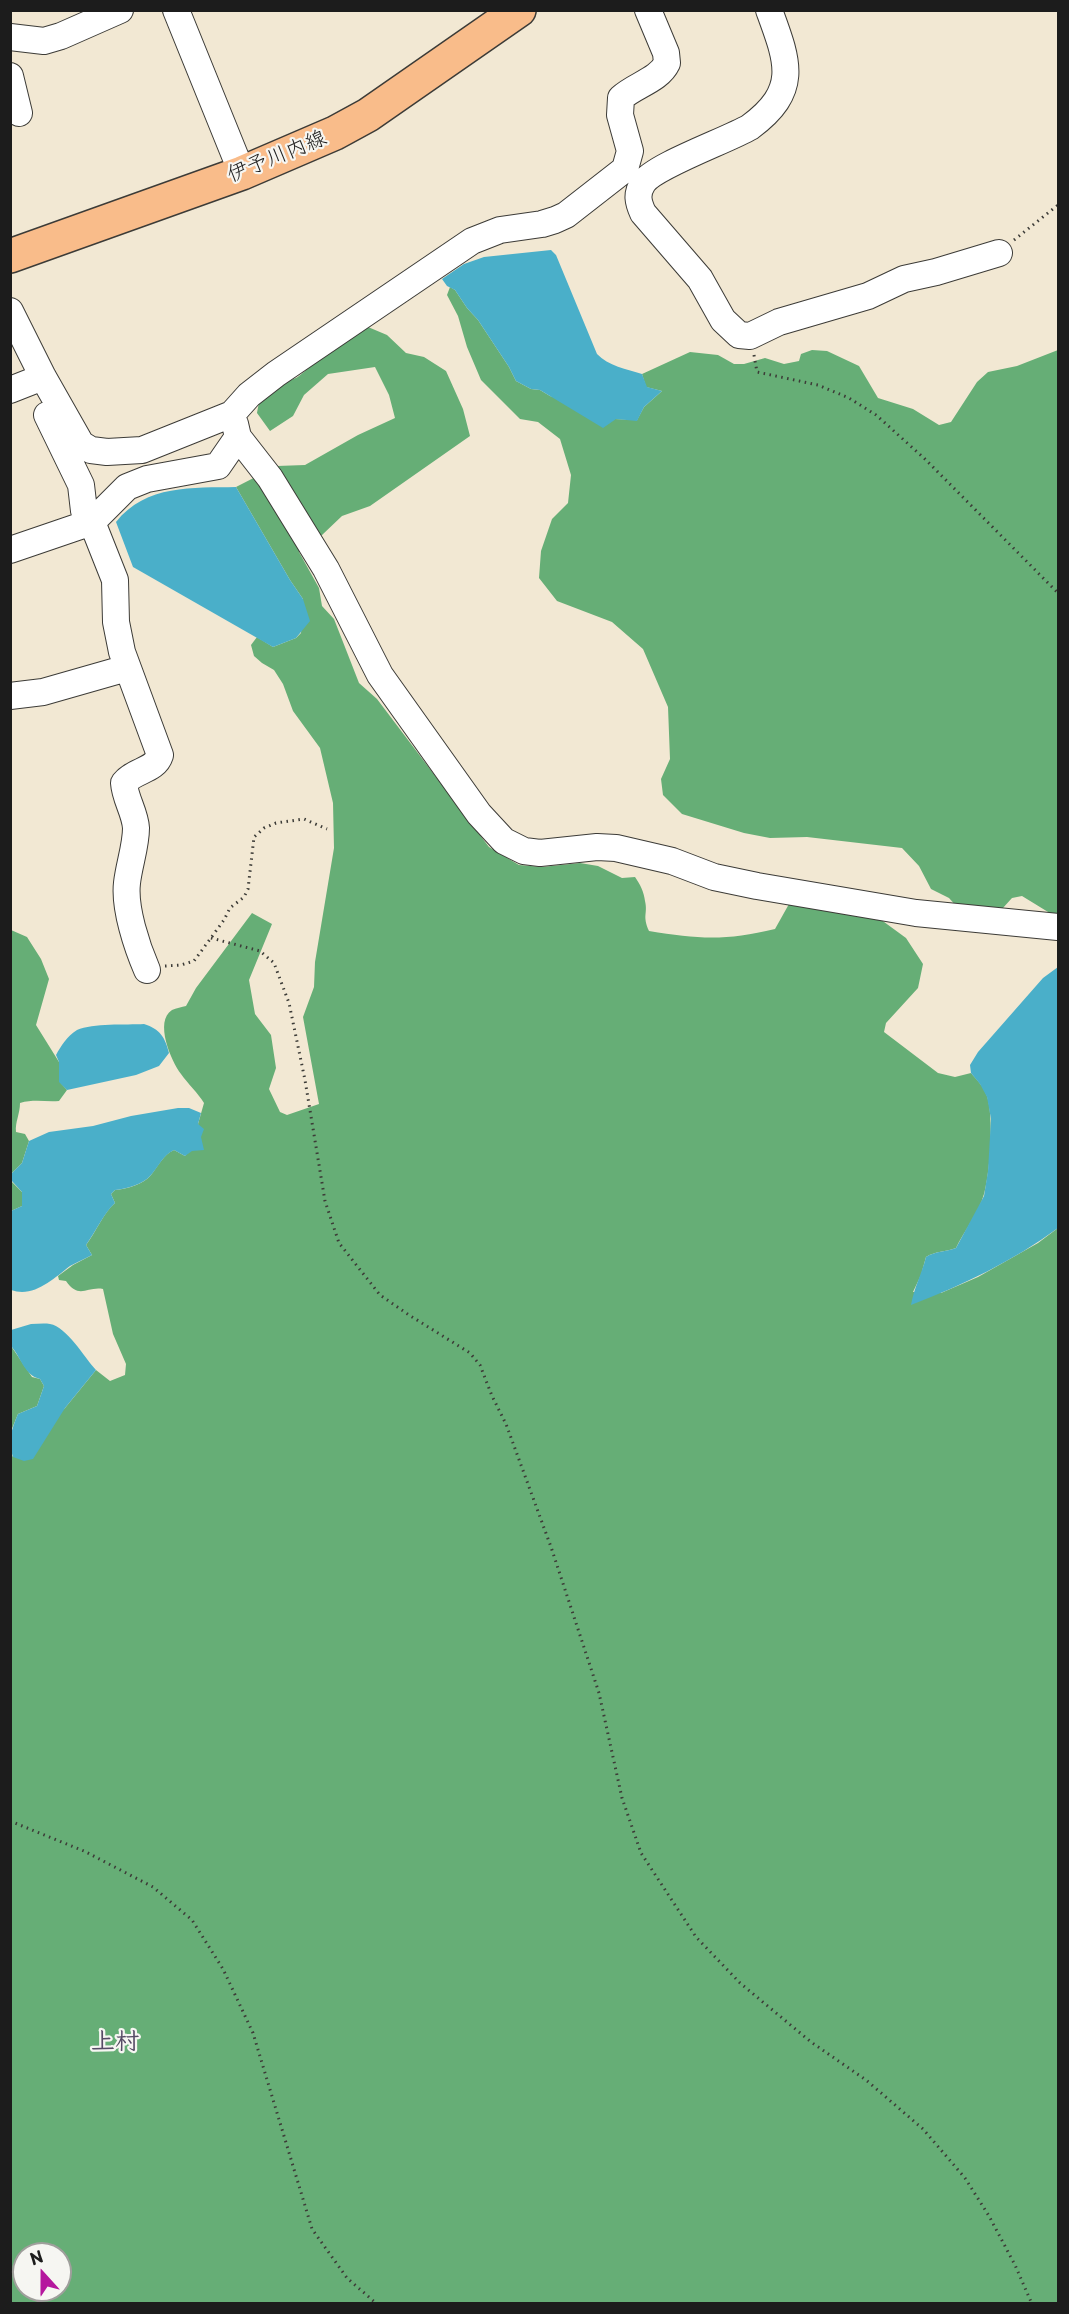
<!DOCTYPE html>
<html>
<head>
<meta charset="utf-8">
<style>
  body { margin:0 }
  #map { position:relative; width:1069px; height:2314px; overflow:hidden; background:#f2e8d3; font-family:"Playpen Sans",sans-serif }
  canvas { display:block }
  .frame { position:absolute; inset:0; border:12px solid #1c1c1c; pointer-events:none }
  .north { position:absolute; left:12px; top:2242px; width:60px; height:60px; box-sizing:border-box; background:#f6f6f2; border:2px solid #9f9f9c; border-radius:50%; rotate:339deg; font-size:16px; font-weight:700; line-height:24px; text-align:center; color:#1c1c1c }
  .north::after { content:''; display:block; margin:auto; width:21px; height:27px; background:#b5179e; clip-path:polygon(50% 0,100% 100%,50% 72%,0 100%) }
</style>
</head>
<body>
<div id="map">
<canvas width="1069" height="2314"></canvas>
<div class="frame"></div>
<div class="north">N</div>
</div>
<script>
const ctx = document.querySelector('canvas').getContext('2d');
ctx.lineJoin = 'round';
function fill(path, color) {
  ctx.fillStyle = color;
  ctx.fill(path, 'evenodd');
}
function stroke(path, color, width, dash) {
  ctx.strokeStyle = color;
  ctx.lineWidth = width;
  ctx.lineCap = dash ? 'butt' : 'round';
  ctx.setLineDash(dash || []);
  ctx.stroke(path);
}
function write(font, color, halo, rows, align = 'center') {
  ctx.font = font + ' "Playpen Sans","Klee One",sans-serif';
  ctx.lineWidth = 4.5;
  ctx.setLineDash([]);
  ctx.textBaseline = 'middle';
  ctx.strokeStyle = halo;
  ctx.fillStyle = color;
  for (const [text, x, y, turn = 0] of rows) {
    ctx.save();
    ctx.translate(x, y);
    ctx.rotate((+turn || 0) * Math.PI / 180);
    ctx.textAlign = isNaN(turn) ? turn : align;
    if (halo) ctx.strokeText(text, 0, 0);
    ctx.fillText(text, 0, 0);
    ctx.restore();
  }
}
const forest = new Path2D(`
  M450 287 455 290 467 308 478 320 509 367 516 381 531 389 540 390 550 396 615 419 637 420 644 407 662 391 646 387 642 374 690 352 718 355 734 364H744L765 358 784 364 799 361 801 354 812 350 827 351 859 366 878 398 913 409 939 425 951 422 977 382 988 372 1017 366 1058 350V914L1053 915 1022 896 1012 898 1002 909 989 913 958 908 949 898 931 889 919 866 902 848 807 837 770 838 744 833 682 814 663 795 661 779 670 759 668 707 643 649 612 622 557 601 539 578 541 551 552 519 568 503 571 475 560 439 538 422 520 419 481 380 467 347 458 316 447 295Z
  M368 327 387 335 406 353 424 357 446 371 463 409 470 436 370 506 342 516 322 535 299 552 319 588 322 606 334 619 359 683 377 699 489 847 519 865 542 867 580 863 598 866 622 878 635 877C640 884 644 892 645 901 648 914 642 915 649 931 698 939 726 941 775 929L789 904 880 919 906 938 923 964 918 988 886 1023 884 1032 938 1073 955 1077 971 1073C977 1080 984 1087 987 1096 994 1117 990 1173 984 1194 979 1213 964 1231 956 1248 946 1252 935 1251 926 1257L921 1275 913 1292 941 1293 978 1277 1038 1243 1058 1228V2303H11L10 1451 13 1457 65 1408 96 1370 110 1381 125 1375 126 1364 113 1334 103 1289C87 1286 79 1300 66 1281L59 1280 58 1276 73 1265 92 1255 86 1245C96 1232 104 1212 115 1203L111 1194 115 1190C127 1189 144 1184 151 1175 159 1165 163 1155 174 1150L185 1156 201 1137 198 1124 204 1103C198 1093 188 1084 181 1074 171 1061 154 1021 172 1010 176 1008 182 1007 186 1006L196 988 252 913 272 924 249 980 255 1014 271 1035 276 1068 269 1089 280 1112 287 1115 319 1104 303 1017 314 987 315 962 334 848 333 803 320 748 293 711 283 684 274 670 262 663 254 656 251 645 257 637 273 647 296 638 301 633 303 599 290 580 236 487 277 466 305 465 358 435 395 418 389 395 375 367 328 374 304 395 293 416 270 431 257 413C258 408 259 400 262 395 271 382 288 384 299 376 323 358 338 336 368 327ZM24 2254H60V2290H24Z
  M11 930 27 937 41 959 49 979 36 1025 59 1062V1081L67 1090 59 1101C45 1102 34 1099 20 1103 20 1114 15 1122 16 1132L25 1134 29 1141 22 1163 11 1174Z
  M10 1180 22 1192V1206L11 1211Z
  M11 1346 32 1377 40 1379 44 1386 37 1406 18 1414 11 1431Z`);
const water = new Path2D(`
  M551 250 556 255 597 354C608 366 627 369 642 374L647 387 662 391 644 407 637 421 616 419 603 428 540 390 531 389 516 381 509 367 478 320 467 308 455 290 447 286 442 279 464 264 484 257Z
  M236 487 290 580 303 599 310 621 296 638 273 647 133 567 116 522C146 484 193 488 236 487Z
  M1058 967V1228C1013 1261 963 1285 911 1305 914 1288 922 1273 926 1257 935 1251 946 1252 956 1248L984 1196 988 1171 991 1119 987 1097 980 1084 971 1073 970 1065 978 1052 1043 978Z
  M144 1024C160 1029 165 1037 169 1053L159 1066 136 1075 67 1090 59 1082V1062L56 1055C61 1046 67 1036 77 1030 93 1023 126 1025 144 1024Z
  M178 1108H189L201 1113 198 1124 204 1129 201 1137 204 1150 192 1151 185 1156 174 1150C163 1155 159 1166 151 1175 144 1184 126 1189 115 1190L111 1194 115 1203C104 1213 96 1231 86 1245L92 1255C85 1259 77 1262 70 1266 53 1279 34 1298 11 1290V1211L22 1206V1192L11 1180V1174L22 1163 29 1141 49 1132 93 1126 131 1116Z
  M31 1324C37 1324 44 1323 50 1324 67 1327 84 1357 96 1370L65 1408 33 1459 24 1461 13 1457C7 1442 12 1428 18 1414L37 1406 44 1386 40 1379C24 1375 21 1357 11 1346V1330Z`);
const path = new Path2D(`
  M1014 240 1058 205
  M754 355 757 372 818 385 849 398 876 415 924 458 1058 593
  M211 938 260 951 274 963 289 1003 305 1080 325 1201 339 1243 380 1295 409 1315 470 1353 480 1365 492 1396 506 1424 551 1547 599 1693 622 1798 641 1853 696 1937 740 1983 811 2042 866 2080 923 2129 965 2178 989 2216 1015 2265 1032 2304
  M165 966 181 965 194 961 224 920 230 908 244 897 248 889 254 837 264 828 276 823 304 819 327 829
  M10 1821 84 1851 153 1887 192 1920 223 1969 253 2033 312 2229 347 2278 377 2304`);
const minor = new Path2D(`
  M176 10 242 173
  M769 10C788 62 800 90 750 127 728 140 654 166 643 183 636 194 638 202 643 213L700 279 723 320 739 335 750 336 779 322 868 296 904 279 936 272 999 253
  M10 37 44 41 61 36 120 10
  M10 76 19 113
  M10 311 43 377 81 444 91 450 107 452 142 450 232 414 249 395 276 374 472 241 500 230 542 224 555 220 566 215 625 169 630 151 620 115 621 98C635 85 659 80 667 63L666 53 648 10
  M10 390 43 377
  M47 415 81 485 84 511 92 522 115 580 116 622 122 652 160 755C155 771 134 770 124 783 125 799 135 812 136 828 136 846 129 865 127 883 124 908 137 947 147 970
  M238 437 270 478 326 569 380 675 479 814 504 841 524 851 540 853 597 847 616 848 672 861 714 877 757 886 916 913 1058 927
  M10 550 92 522 127 487 147 479 218 466 238 437 235 424
  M10 696 43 692 127 668`);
const major = new Path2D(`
  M10 256 242 173 335 133 368 115 519 10`);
const streetNames = [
  ["伊予川内線",277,157,-22]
];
const quarterNames = [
  ["上村",115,2042]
];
fill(forest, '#66ae76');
fill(water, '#4aafc9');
stroke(minor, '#3c3b37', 28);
stroke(major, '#3c3b37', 36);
stroke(path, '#3c3b37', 3, [1.5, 4.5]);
stroke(minor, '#fff', 26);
stroke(major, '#f9bc8a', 33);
write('21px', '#1c1c1c', '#f6f6f2', streetNames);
write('bold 24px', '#564b65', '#f6f6f2', quarterNames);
</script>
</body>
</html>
